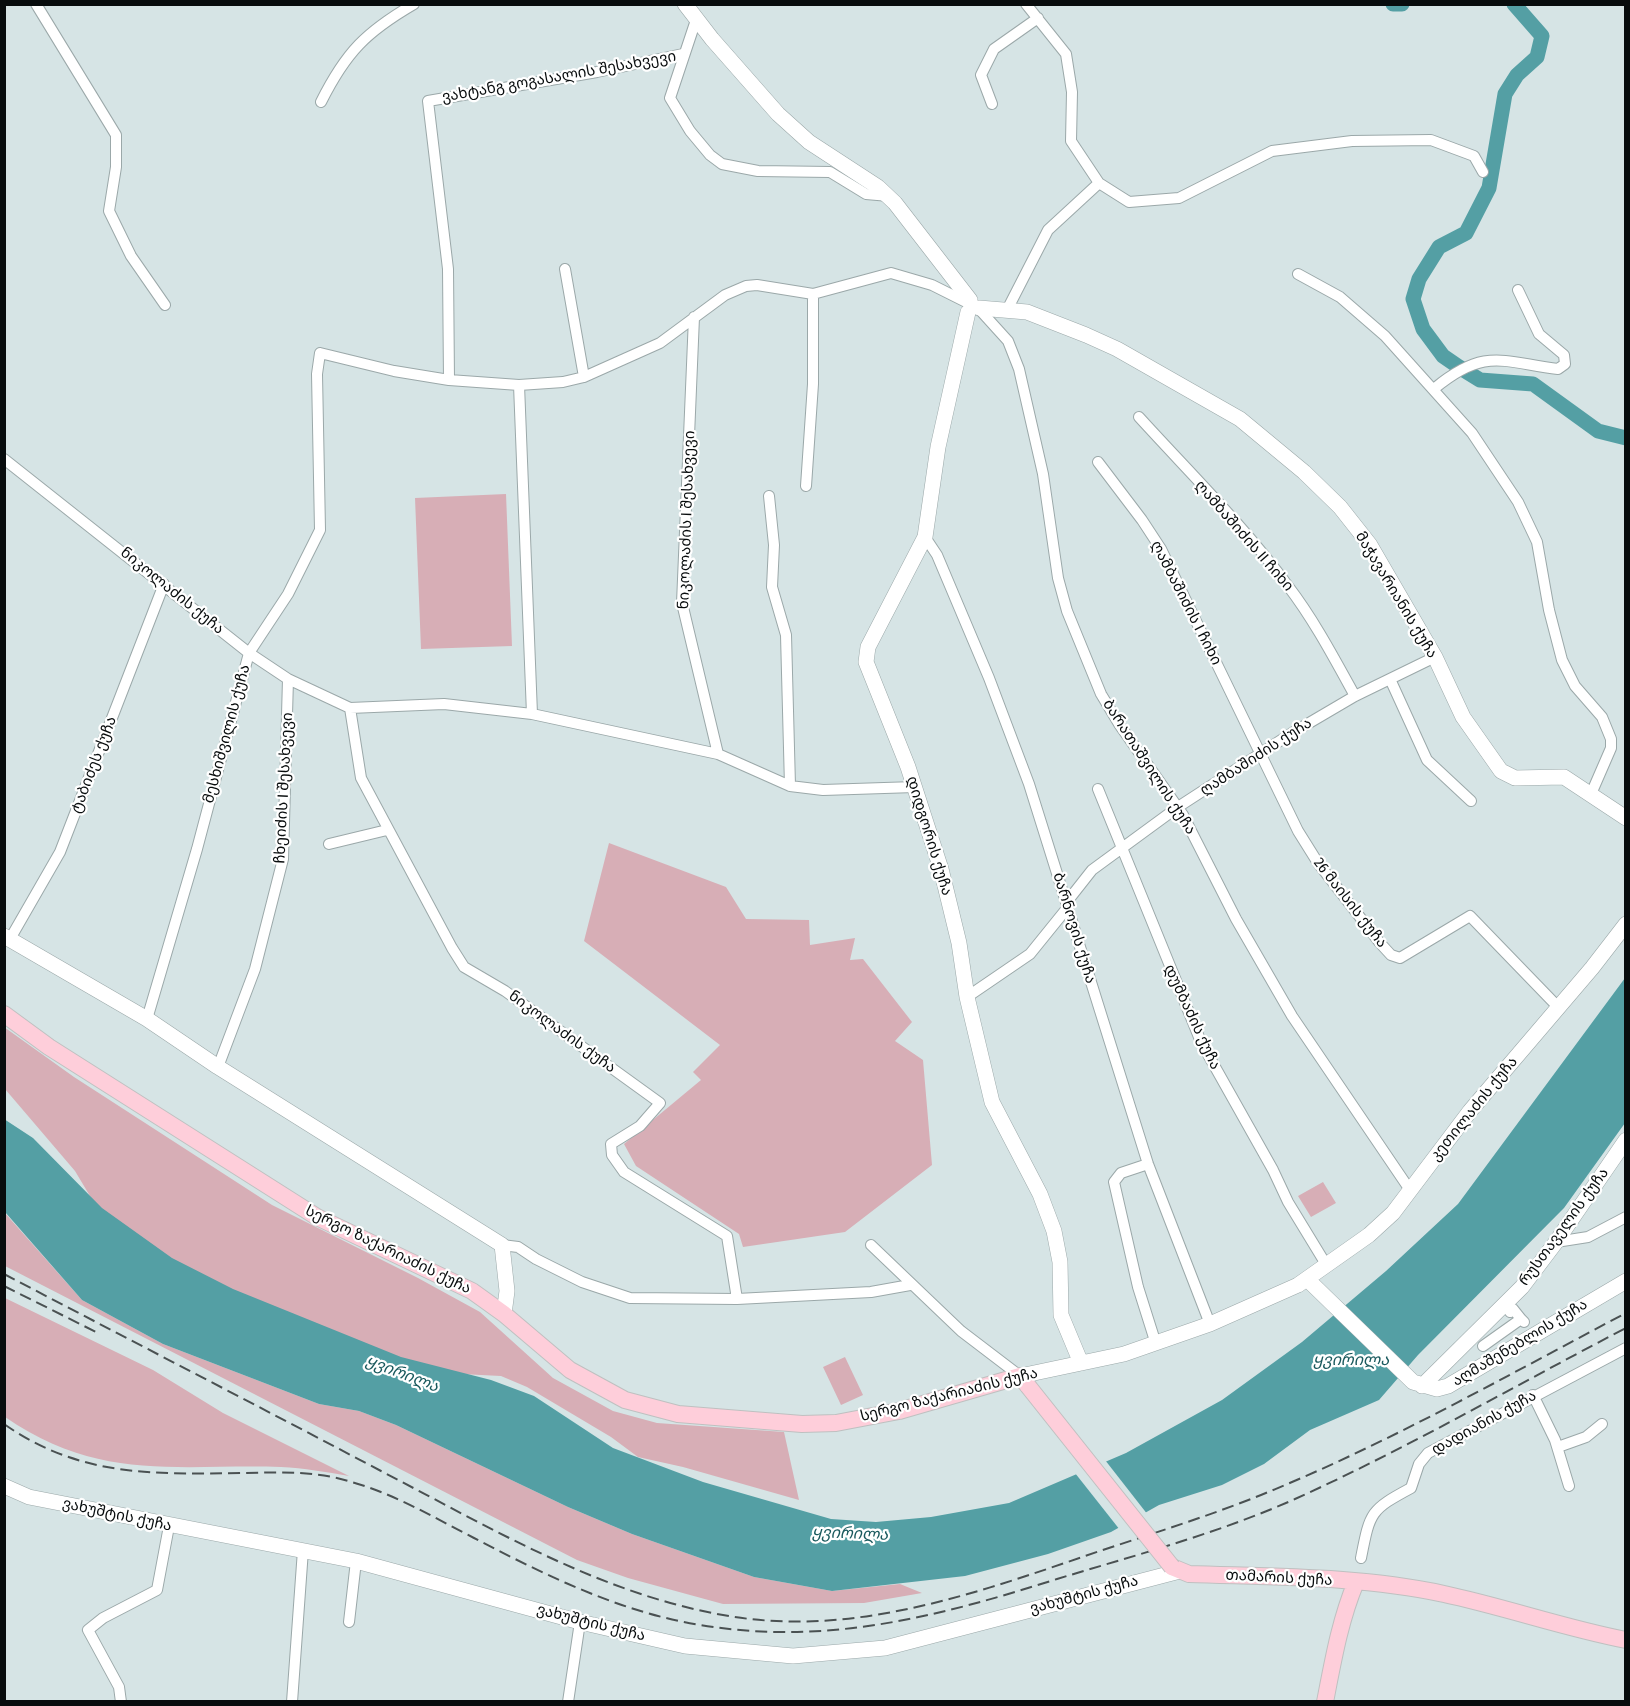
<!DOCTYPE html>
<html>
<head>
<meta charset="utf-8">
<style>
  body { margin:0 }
  #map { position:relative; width:1630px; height:1706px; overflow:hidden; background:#d6e4e5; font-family:"Fira Sans Condensed",sans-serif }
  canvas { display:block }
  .frame { position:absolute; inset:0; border:6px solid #080c0d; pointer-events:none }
</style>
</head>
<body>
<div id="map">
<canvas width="1630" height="1706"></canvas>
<div class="frame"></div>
</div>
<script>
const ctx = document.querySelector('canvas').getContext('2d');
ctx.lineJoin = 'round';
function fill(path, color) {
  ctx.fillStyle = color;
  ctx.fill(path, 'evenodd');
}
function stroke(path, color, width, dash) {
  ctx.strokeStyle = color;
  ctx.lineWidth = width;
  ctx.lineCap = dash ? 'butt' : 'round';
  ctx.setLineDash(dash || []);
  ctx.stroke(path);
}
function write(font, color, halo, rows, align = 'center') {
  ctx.font = font + ' "Fira Sans Condensed","Noto Sans Georgian",sans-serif';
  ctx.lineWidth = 4.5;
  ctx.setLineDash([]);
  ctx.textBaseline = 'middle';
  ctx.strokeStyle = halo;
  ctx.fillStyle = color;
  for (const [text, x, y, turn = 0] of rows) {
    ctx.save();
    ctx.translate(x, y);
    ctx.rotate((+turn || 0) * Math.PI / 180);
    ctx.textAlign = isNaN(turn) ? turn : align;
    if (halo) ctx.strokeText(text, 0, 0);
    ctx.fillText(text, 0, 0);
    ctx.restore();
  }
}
const green = new Path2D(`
  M506 494 512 646 421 649 415 498Z
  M609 843 726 887 746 919 809 920 810 945 855 938 850 960 863 959 912 1022 895 1041 923 1060 932 1165 845 1232 743 1247 739 1234 636 1166 624 1144 701 1080 693 1072 720 1045 584 941Z
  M4 1027 74 1077 272 1205 418 1278 480 1312 553 1378 613 1411 657 1423 784 1432 799 1500 683 1467 638 1457 611 1437 527 1387 501 1376 461 1374 331 1340 274 1331 99 1211 75 1171 5 1089Z
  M1323 1182 1336 1203 1311 1217 1298 1196Z
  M4 1212 82 1300 163 1344 319 1404 359 1411 396 1425 568 1507 632 1534 754 1577 832 1591 900 1584 922 1593 864 1603 723 1604 628 1578 577 1560 5 1266Z
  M5 1298 153 1370 223 1413 349 1476C326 1472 304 1468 281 1467 174 1464 100 1482 5 1417Z
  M845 1357 863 1395 841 1405 823 1367Z`);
const water = new Path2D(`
  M1625 978V1123L1564 1208 1418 1355 1379 1400 1310 1430 1264 1464 1222 1485 1159 1505 1111 1532 1048 1554 965 1576 832 1591 754 1577 632 1534 568 1507 396 1425 359 1411 319 1404 163 1344 82 1300 5 1212 4 1119 33 1138 102 1208 172 1258 233 1289 401 1357 491 1380 534 1396 613 1448 703 1482 831 1519 876 1522 931 1517 1009 1503 1126 1453 1222 1400 1302 1342 1386 1271 1458 1204Z`);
const pier = new Path2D(`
  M1105 1460 1148 1515 1120 1530 1075 1473Z`);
const river = new Path2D(`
  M1393 4H1402
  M1514 4 1542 36 1537 57 1517 75 1505 94 1489 188 1466 233 1439 247 1419 279 1413 299 1423 329 1443 356 1459 367 1480 380 1533 384 1598 431 1626 438`);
const street = new Path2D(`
  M36 4 116 135V167L109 211 131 256 165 305
  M1026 4 1066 54 1072 92 1071 141 1099 183 1129 202 1179 198 1272 151 1352 141 1431 140 1474 156 1483 172
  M696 20 670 98 690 131 710 155 722 164 758 171 830 172 866 194 889 196
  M321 102C346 52 366 32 414 4
  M992 104 981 75 994 49 1038 18
  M565 269 584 377
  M1298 274 1340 297 1385 336 1472 433 1518 502 1537 542 1549 610 1562 660 1575 686 1602 717 1611 739V748L1591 794
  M979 309 1008 341 1019 369 1043 474 1058 578 1067 611 1101 694 1119 724 1183 815 1236 919 1292 1016 1410 1190
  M1007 310 1048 230 1099 183
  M694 317 682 603 718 754
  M449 380 448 269 428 101 597 72 683 54
  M519 385 532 714
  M1435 388C1485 347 1502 362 1558 369L1565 364 1564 355 1539 334 1518 290
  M1139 417C1189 472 1244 526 1288 586 1314 620 1334 658 1355 696
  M4 459 249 653 288 679 350 708 444 704 532 714 718 754 790 786 823 790 915 787
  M1098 462 1142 520 1161 549 1298 831 1318 863 1380 943 1391 955 1400 958 1470 916 1559 1008
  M806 486 813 384V294
  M769 496 774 545 772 587 786 635 790 786
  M925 537 937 555 989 678 1029 784 1148 1164 1210 1324
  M1390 679 1427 760 1471 801
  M350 708 361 778 452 948 464 967 505 991 660 1103 640 1126 611 1144 612 1155 624 1172 727 1236 737 1299
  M1098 789 1201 1042 1273 1170 1288 1202 1327 1266
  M329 844 387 830
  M1066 903 1092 870 1178 807 1292 733 1355 696 1435 657
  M10 939 60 852 164 584
  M967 997 1030 954 1068 907
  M147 1019 197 849 249 653 288 594 320 530 317 374 320 353 394 371 449 380 519 385 563 382 584 377 660 343 725 295 746 286 757 285 813 294 891 273 932 285 966 302
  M218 1067 255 969 283 859 288 679
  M1148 1164 1121 1173 1114 1182 1138 1287 1156 1344
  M1556 1242 1588 1237 1626 1217
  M502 1245 518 1247 536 1259 582 1282 630 1298 737 1299 871 1292 910 1285
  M871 1245 961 1331 1020 1376
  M1508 1309 1510 1312 1513 1309 1521 1319
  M1483 1346 1521 1319 1524 1322
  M1533 1395 1555 1440 1569 1486
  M1558 1447 1586 1437 1602 1424
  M1361 1558C1370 1512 1370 1510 1411 1488L1419 1464 1428 1453 1626 1348
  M349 1622 356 1561
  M121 1702 119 1687 88 1630 103 1618 157 1590 169 1526
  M292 1702 303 1550
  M568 1702 580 1622`);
const secondary = new Path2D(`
  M685 4 712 39 778 114 809 142 878 187 895 203 970 300
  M979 308 1027 312 1086 335 1117 349 1240 419 1304 472 1340 507 1370 545 1435 657 1463 717 1501 771 1515 778 1564 777 1626 818
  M968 312 938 447 925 537 868 647 866 662 908 767 941 869 959 943 967 997 992 1102 1040 1194 1054 1231 1060 1262 1061 1315 1081 1363
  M4 936 147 1019 218 1067 502 1245 507 1291 504 1314
  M1308 1280 1413 1382 1437 1389 1448 1386 1626 1281
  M1020 1376 1124 1354 1210 1324 1298 1285 1369 1235 1393 1213 1470 1111 1592 968 1626 924
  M1422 1386 1522 1287 1556 1242 1626 1140
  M4 1486 29 1497 356 1561 580 1622 685 1646 793 1656 885 1648 1180 1571`);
const primary = new Path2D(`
  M4 1014 49 1047 317 1217 472 1291 504 1314 570 1370 625 1400 678 1414 802 1424 836 1423 899 1411 1020 1376 1028 1386
  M1172 1567 1189 1574C1273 1577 1361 1576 1444 1594 1505 1607 1564 1628 1626 1640
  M1325 1702C1333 1661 1340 1620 1356 1582`);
const rail = new Path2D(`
  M4 1274C130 1340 256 1405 381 1471 491 1528 599 1593 723 1615 847 1638 969 1596 1085 1556 1144 1536 1204 1518 1261 1495 1387 1444 1506 1376 1626 1313
  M4 1286 96 1332
  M4 1424C81 1478 156 1474 245 1473 280 1472 315 1471 348 1481 393 1493 433 1517 474 1538 545 1575 620 1612 700 1625 826 1646 937 1617 1057 1579 1136 1555 1219 1533 1295 1499 1408 1448 1516 1385 1626 1328`);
const primaryBridge = new Path2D(`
  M1028 1386 1172 1567`);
const streetNames = [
  ["ვახტანგ გოგასალის შესახვევი",559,77,-10],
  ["ნიკოლაძის I შესახვევი",687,520,-88],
  ["ღამბაშიძის II ჩიხი",1244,536,49],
  ["ნიკოლაძის ქუჩა",172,591,39],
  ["მაჭავარიანის ქუჩა",1396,595,59],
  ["ღამბაშიძის I ჩიხი",1186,603,63],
  ["მესხიშვილის ქუჩა",227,734,-75],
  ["ღამბაშიძის ქუჩა",1256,757,-33],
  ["ტაბიძეს ქუჩა",94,765,-69],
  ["ბარათაშვილის ქუჩა",1149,767,57],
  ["ჩხეიძის I შესახვევი",284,788,-87],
  ["დიდგორის ქუჩა",929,836,73],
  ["26 მაისის ქუჩა",1350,903,52],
  ["ბარნოვის ქუჩა",1074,928,73],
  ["დუმბაძის ქუჩა",1192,1017,65],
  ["ნიკოლაძის ქუჩა",562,1032,36],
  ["კეთილაძის ქუჩა",1474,1109,-51],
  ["რუსთაველის ქუჩა",1564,1227,-54],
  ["სერგო ზაქარიაძის ქუჩა",388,1250,26],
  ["აღმაშენებლის ქუჩა",1520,1343,-31],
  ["სერგო ზაქარიაძის ქუჩა",949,1395,-14],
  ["დადიანის ქუჩა",1484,1423,-29],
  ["ვახუშტის ქუჩა",117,1515,12],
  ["თამარის ქუჩა",1279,1578,3],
  ["ვახუშტის ქუჩა",1084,1595,-15],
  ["ვახუშტის ქუჩა",591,1623,14]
];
const waterNames = [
  ["ყვირილა",1351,1361],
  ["ყვირილა",402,1374,21],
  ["ყვირილა",850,1534,2]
];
fill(green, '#d7aeb6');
fill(water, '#549fa4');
fill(pier, '#d6e4e5');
stroke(river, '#549fa4', 15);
stroke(street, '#9ba8a9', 12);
stroke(secondary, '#9ba8a9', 16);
stroke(primary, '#bfc0c0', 18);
stroke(street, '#fff', 10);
stroke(secondary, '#fff', 15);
stroke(primary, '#feceda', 16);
stroke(rail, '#4a5152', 2, [12, 6]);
stroke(primaryBridge, '#bfc0c0', 18, []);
stroke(primaryBridge, '#feceda', 16);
write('15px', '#080c0d', '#fff', streetNames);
write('italic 16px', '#19595d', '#fff', waterNames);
</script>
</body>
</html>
